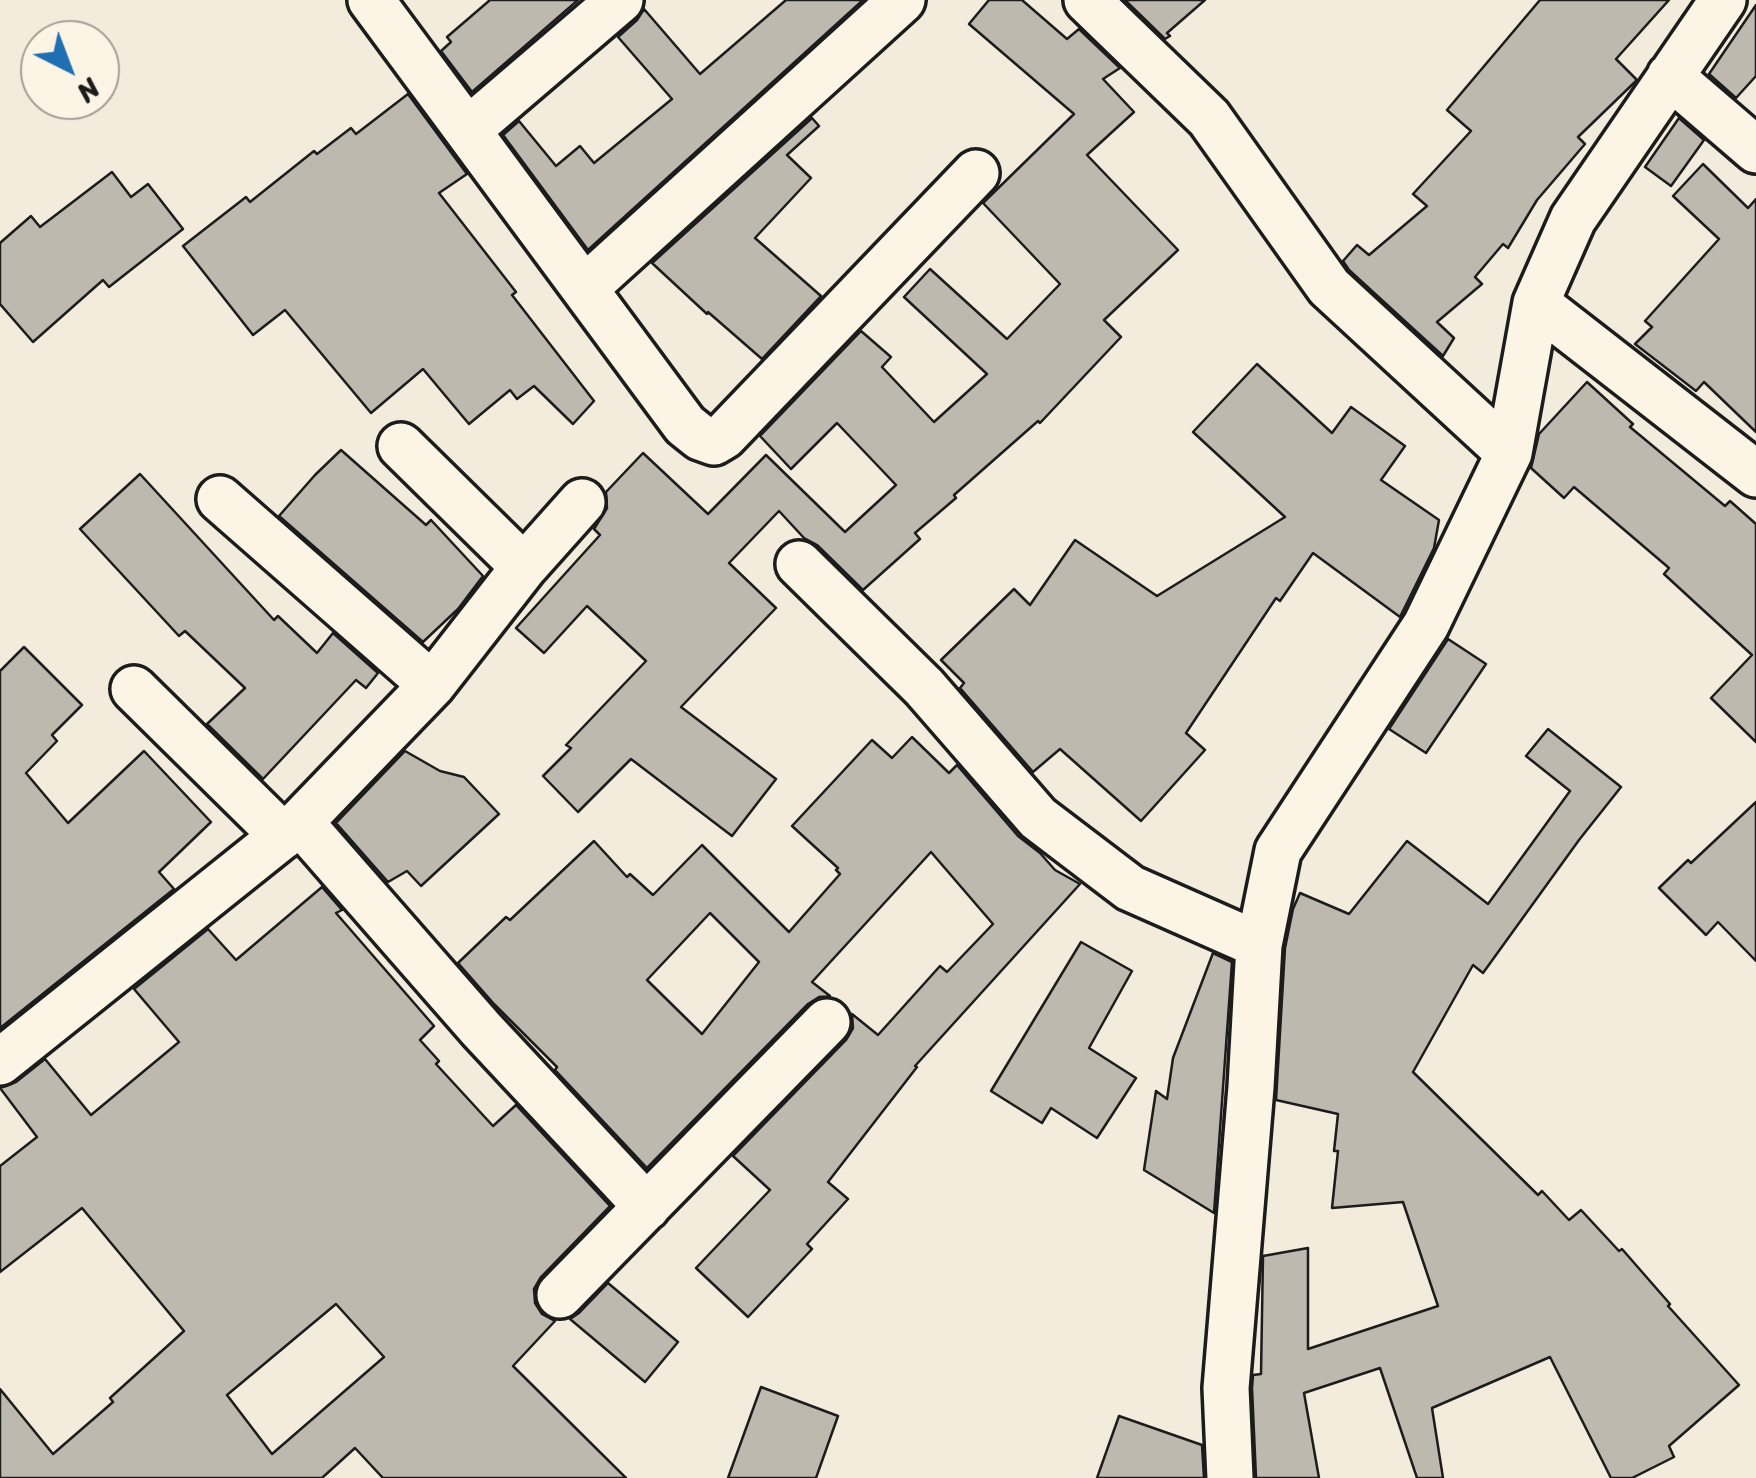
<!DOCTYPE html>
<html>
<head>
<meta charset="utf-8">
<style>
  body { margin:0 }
  #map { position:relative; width:1756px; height:1478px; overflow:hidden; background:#f3ecdd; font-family:Sriracha,sans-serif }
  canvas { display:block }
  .north { position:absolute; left:20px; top:20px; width:100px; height:100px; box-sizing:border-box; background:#fcf5e5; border:2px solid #a29e95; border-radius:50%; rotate:138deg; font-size:28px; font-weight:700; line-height:40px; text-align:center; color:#1c1c1c }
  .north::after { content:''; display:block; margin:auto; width:35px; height:45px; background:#1f6fb2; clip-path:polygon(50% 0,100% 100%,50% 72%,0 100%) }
</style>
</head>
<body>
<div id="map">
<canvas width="1756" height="1478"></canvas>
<div class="north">N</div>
</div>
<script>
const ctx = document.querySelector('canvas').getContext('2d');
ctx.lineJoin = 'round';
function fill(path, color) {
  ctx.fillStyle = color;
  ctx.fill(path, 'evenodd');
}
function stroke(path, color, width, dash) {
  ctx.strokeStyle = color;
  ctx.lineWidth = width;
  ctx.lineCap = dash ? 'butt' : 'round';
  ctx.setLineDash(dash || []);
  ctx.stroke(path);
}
const building = new Path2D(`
  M490 0H578L472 92 441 51 451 42 447 37Z
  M786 0H863L588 250 503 135 519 121 556 166 580 146 594 163 672 99 618 37 637 20 644 9 700 74Z
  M989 0H1022L1067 39 1079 29 1120 68 1103 79 1134 112 1087 155 1178 250 1104 320 1121 337 1040 423 1038 421 954 495 956 498 915 533 920 539 863 590 817 545 804 538 779 511 729 563 776 608 681 707 776 779 732 836 631 759 578 812 543 776 571 748 566 745 646 661 587 606 544 653 516 628 600 535 594 529 607 508 606 492 643 453 708 514 766 455 845 532 896 485 837 423 791 469 760 436 861 331 891 357 882 367 934 422 987 374 904 297 930 269 1007 339 1060 284 983 203 1074 114 969 24Z
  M1125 0H1205L1167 33 1170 36 1165 39Z
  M1540 0H1669L1616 59 1637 80 1578 137 1585 144 1537 200 1508 248 1503 244 1475 277 1482 284 1437 322 1454 338 1443 356 1349 270 1343 261 1357 245 1369 255 1427 206 1413 194 1471 131 1447 110Z
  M1756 5V76L1736 98 1709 74Z
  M408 94 467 174 439 193 516 292 512 295 594 401 573 424 534 386 517 399 510 390 469 424 423 369 371 413 285 310 253 335 183 246 246 197 250 202 314 151 317 154 351 128 356 134Z
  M812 118 819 126 787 155 811 178 755 238 821 296 762 359 708 312 707 314 652 263Z
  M1679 118 1704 140 1671 186 1645 167Z
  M1703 164 1748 208 1756 199V432L1704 382 1696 391 1635 344 1652 327 1645 321 1719 239 1673 196Z
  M112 172 131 197 148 184 183 229 109 287 103 280 33 342 0 304V243L31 216 40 227Z
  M1257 364 1332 433 1351 407 1405 446 1381 480 1439 520 1434 548 1400 617 1313 553 1280 601 1276 598 1186 733 1205 750 1141 821 1060 749 1033 772 960 688 964 683 941 660 1014 589 1030 605 1075 540 1157 596 1285 517 1193 432Z
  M1587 382 1633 424 1630 427 1725 506 1730 501 1756 524V742L1711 698 1752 655 1664 574 1669 568 1574 487 1564 498 1531 468 1539 434Z
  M341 450 426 525 431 520 483 576 458 609 423 642 279 516 315 475Z
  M140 474 274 620 278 616 317 653 333 633 378 673 366 688 356 680 263 779 207 724 245 688 185 631 179 636 80 529Z
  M1448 639 1486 664 1426 753 1389 729Z
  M24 647 82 705 52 735 57 741 26 773 68 823 144 751 211 822 159 872 174 889 0 1028V671Z
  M1548 729 1621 787 1579 840 1483 973 1473 965 1413 1072 1538 1195 1542 1191 1569 1220 1581 1210 1619 1251 1622 1249 1670 1304 1668 1306 1739 1385 1669 1446 1674 1457 1632 1478H1611L1550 1357 1432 1408 1443 1478H1417L1380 1368 1304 1393 1319 1478H1256L1252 1388 1253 1375 1261 1374 1263 1256 1308 1248V1349L1438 1306 1403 1202 1332 1208 1338 1151H1334L1338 1114 1276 1100 1285 948 1293 909 1300 893 1349 914 1407 841 1488 904 1570 791 1526 756Z
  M912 737 949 773 957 765 1018 836 1040 853 1055 870 1080 884 915 1066 917 1067 828 1182 848 1199 807 1244 812 1249 748 1317 696 1268 770 1190 733 1156 846 1040 853 1028 852 1014 878 1035 940 966 947 972 993 924 931 852 812 982 830 996 819 997 808 1004 647 1168 555 1070 557 1067 494 1004 458 963 506 917 510 920 594 841 627 877 630 874 653 895 702 845 789 932 840 874 836 870 838 868 792 826 872 740 892 758ZM710 913 759 962 702 1034 647 980Z
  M405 751 440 771 464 777 499 814 421 886 407 871 388 882 336 823Z
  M1756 802V961L1718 922 1706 935 1659 888 1688 860 1691 863Z
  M322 887 342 910 336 913 434 1026 420 1040 439 1061 436 1064 493 1126 516 1105 610 1206 541 1277 534 1289 535 1303 542 1314 555 1321 513 1366 626 1478H383L355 1448 322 1478H0V1389L53 1454 113 1402 110 1398 184 1331 82 1208 0 1272V1166L37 1137 0 1088 16 1082 45 1059 91 1115 179 1042 134 989 208 929 236 960ZM336 1304 384 1357 272 1454 227 1395Z
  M1081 942 1132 971 1089 1048 1136 1078 1097 1138 1051 1108 1042 1123 991 1091Z
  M1213 953 1232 962 1214 1213 1144 1170 1156 1091 1167 1099 1173 1058Z
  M608 1283 678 1342 645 1382 570 1319 579 1313Z
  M761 1387 838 1416 816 1478H728Z
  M1119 1416 1202 1445 1204 1478H1097Z`);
const street = new Path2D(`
  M371 0 685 425 700 437 714 442 724 436 976 173
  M1087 0 1209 118 1329 287 1509 453
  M1670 76 1756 150
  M468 130 620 0
  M585 288 902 0
  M1536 303 1756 474
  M401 446 524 567
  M220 499 432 685
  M799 564 924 687 1038 818 1130 888 1259 945
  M134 689 283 836
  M300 822 481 1029 647 1207
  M0 1062 300 822 432 685 524 567 582 502
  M560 1295 827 1022
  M1230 1478 1226 1388 1251 1087 1259 945 1278 851 1426 625 1509 453 1536 303 1573 219 1723 0`);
fill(building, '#beb9ae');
stroke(building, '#1c1c1c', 2.5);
stroke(street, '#1c1c1c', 52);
stroke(street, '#fcf5e5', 45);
</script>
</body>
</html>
